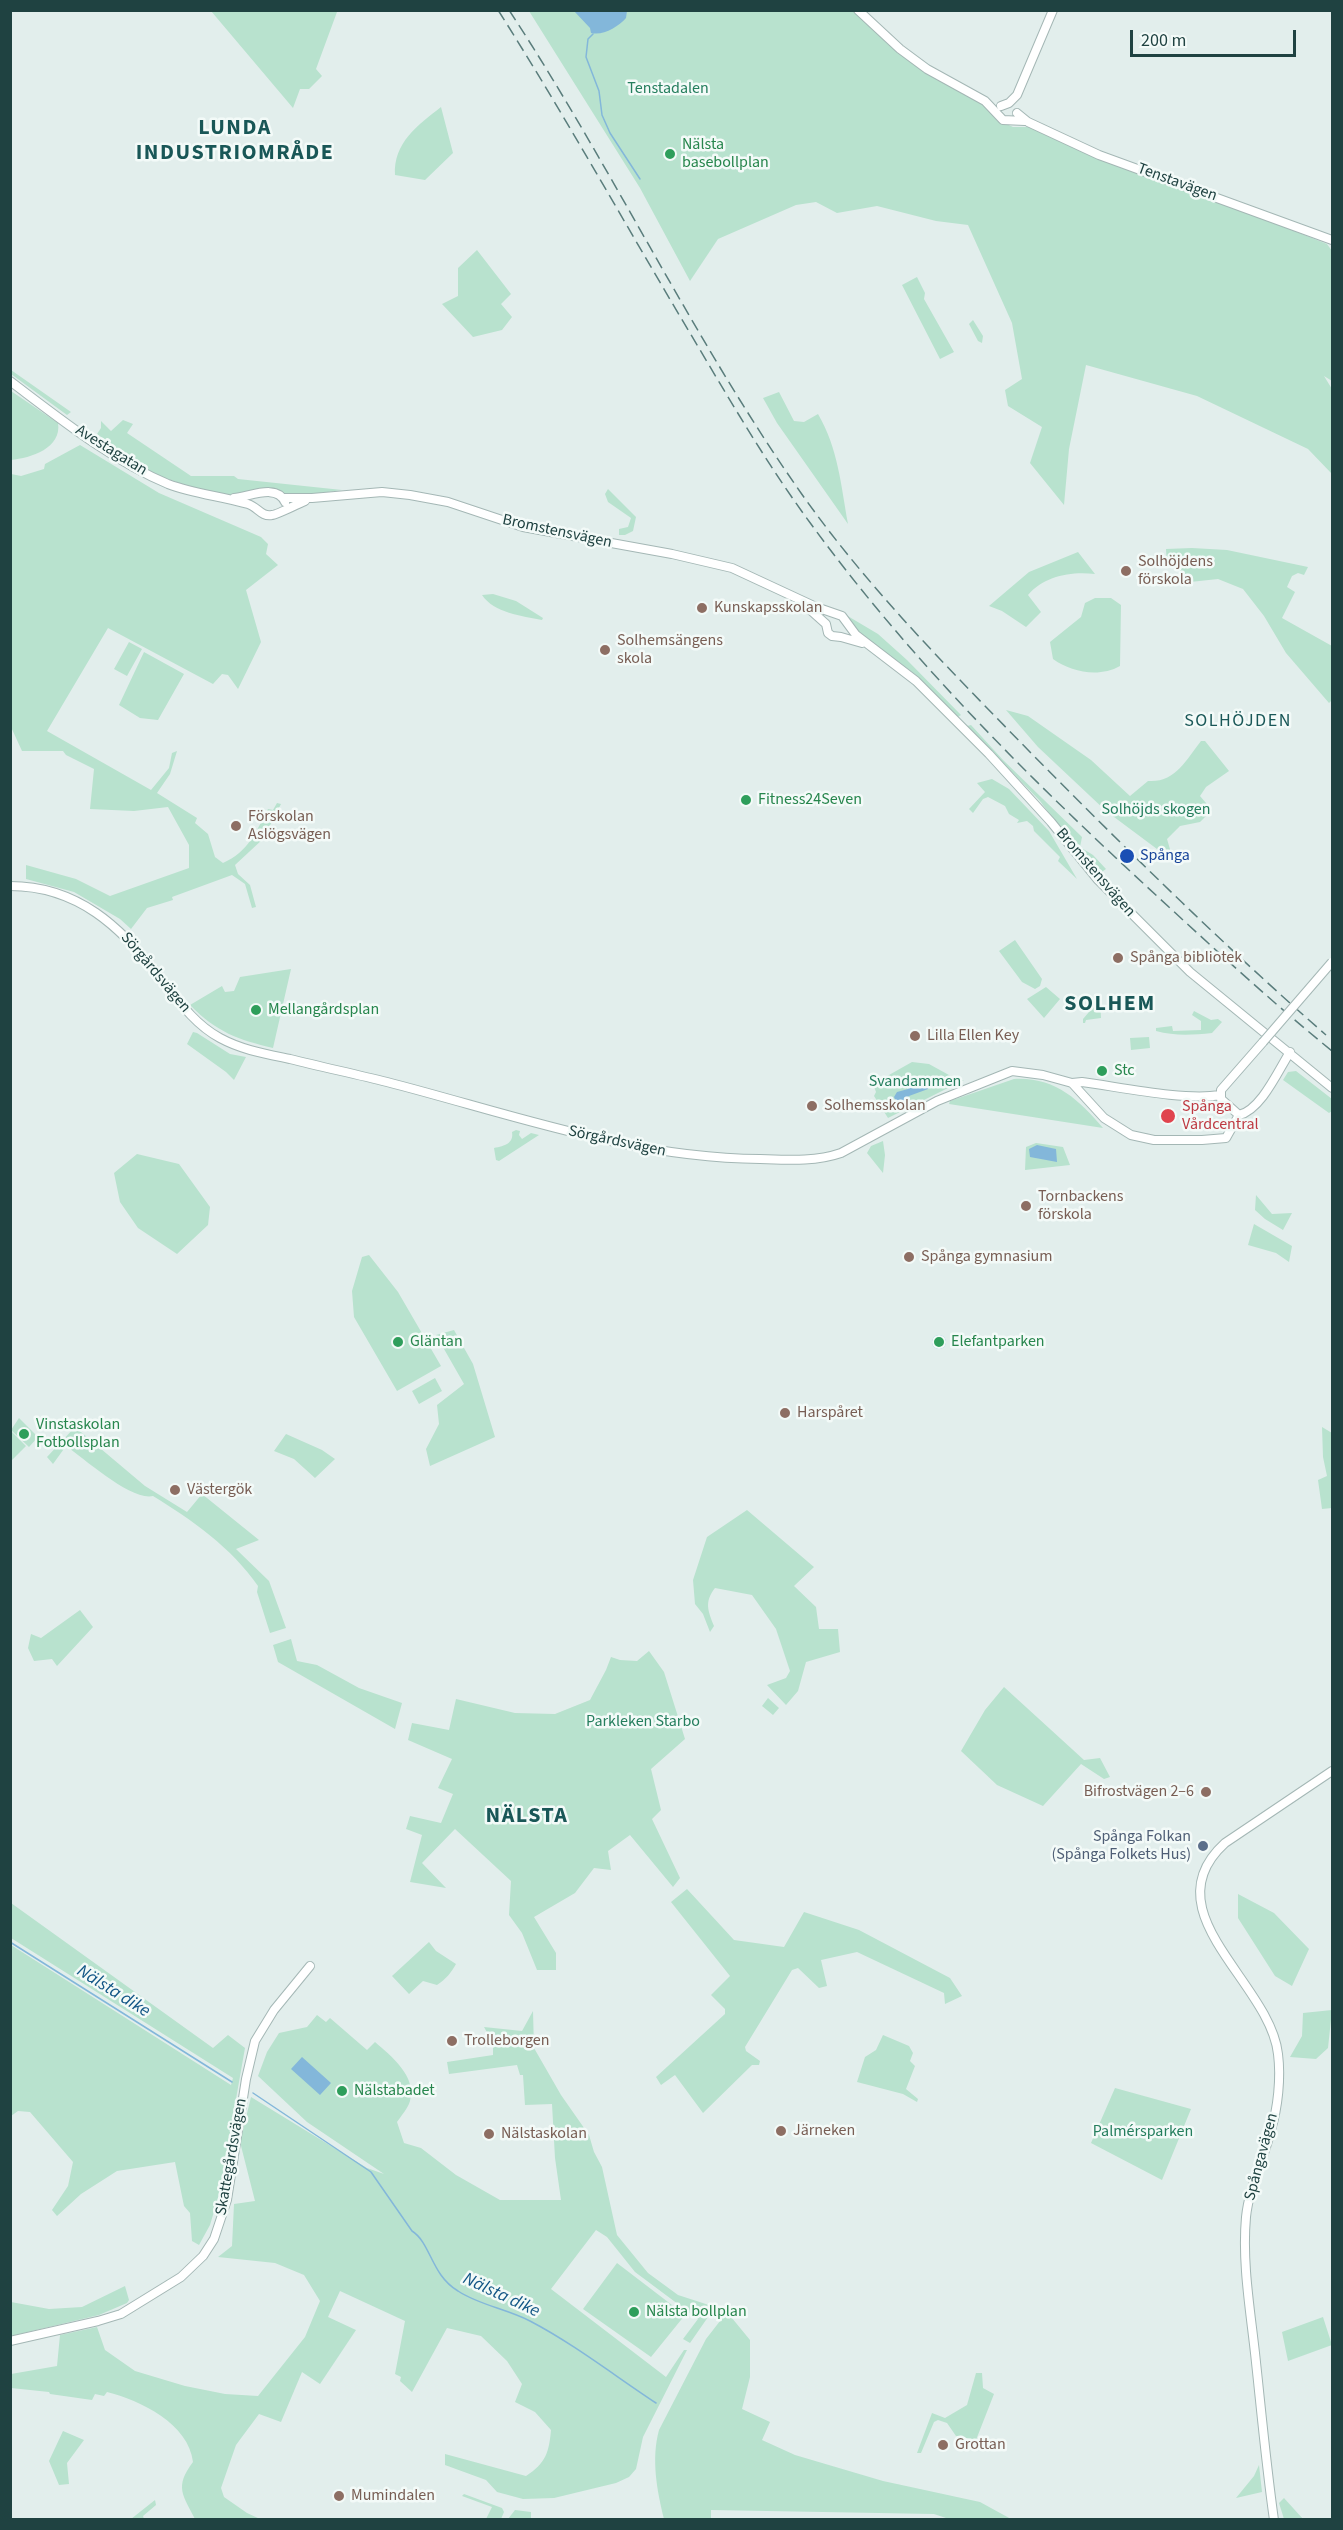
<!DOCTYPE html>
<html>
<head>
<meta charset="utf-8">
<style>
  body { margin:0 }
  #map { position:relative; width:1343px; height:2530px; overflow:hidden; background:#e2eeec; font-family:"Source Sans 3",sans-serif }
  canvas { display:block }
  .frame { position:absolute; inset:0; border:12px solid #1f4241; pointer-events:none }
  .scale { position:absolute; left:1130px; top:30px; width:166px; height:27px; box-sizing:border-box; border:3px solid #1f4241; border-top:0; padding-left:8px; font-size:18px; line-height:21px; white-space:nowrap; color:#1f4241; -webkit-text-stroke:4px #f3faf8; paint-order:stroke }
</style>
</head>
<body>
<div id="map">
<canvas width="1343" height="2530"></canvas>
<div class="frame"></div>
<div class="scale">200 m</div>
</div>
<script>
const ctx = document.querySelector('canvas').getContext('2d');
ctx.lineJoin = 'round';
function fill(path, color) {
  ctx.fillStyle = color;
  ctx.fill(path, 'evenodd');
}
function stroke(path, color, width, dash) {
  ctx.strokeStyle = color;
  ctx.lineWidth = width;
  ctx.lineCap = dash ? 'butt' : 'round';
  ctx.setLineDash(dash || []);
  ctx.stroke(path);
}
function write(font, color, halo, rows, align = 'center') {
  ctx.font = font + ' "Source Sans 3",sans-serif';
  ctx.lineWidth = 5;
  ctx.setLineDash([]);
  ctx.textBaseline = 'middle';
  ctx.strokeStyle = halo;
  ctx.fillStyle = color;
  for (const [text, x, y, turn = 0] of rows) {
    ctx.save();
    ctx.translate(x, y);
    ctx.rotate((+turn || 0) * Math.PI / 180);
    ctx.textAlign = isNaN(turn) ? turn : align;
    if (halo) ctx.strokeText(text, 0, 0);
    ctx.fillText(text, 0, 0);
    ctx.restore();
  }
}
const green = new Path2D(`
  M211 11H342L337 12 316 69 322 76 309 89H300L293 108Z
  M529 11H853L910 61 986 106 998 120 1013 127H1029L1104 161 1249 213 1327 244 1332 251V381L1324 376 1332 389 1331 427 1332 474 1308 449 1197 396 1086 365 1069 449 1064 505 1030 463 1042 427 1008 406 1005 390 1022 379 1012 323 968 225 936 221 877 206 837 213 816 202 796 205 718 239 690 281 640 188Z
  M441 107 453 153 425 180 395 175C393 143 418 125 441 107Z
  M477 250 511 294 501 304 512 317 502 330 473 337 442 304 458 296V268Z
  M917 277 925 293 924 299 954 352 940 359 902 285Z
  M973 320 983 336 982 343 978 341 969 324Z
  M11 370 71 412 67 415 11 374Z
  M11 391 58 423C62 448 31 458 11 460Z
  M779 392 794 421 804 422 818 414C838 448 841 485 848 524L777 423 763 398Z
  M123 420 133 424 127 433 191 476H234L238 479 342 490 292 497 277 489 271 488 242 495H223L202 491 162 477 143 467 97 434 101 428V421L111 431Z
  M80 445 159 493 261 537 268 544 266 554 278 565 246 590 261 642 238 689 228 675 222 674 213 684 108 628 47 731 151 790 169 768 172 753 177 751 170 774 157 793 197 818 195 823 208 834 215 857 223 863C248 852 256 832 268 809L273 810 277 803 281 804 263 839 235 865 238 874 250 885 256 907 252 908 245 884 232 875 172 897 173 900 147 908 131 929 120 919 74 892 26 879V865L76 879 110 896 189 868V845L168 807 134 811 90 809 94 769 66 755 63 751H22L11 727V474L21 476 44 469 45 464Z
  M608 489 636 517 633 531 625 535H619V529L628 527 631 518 608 502 605 494Z
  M1192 548 1227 550 1308 567 1304 575 1298 573 1292 576 1287 587 1295 592 1282 618 1332 646V700L1329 703 1286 653 1264 616 1243 589 1218 579 1190 582 1184 574 1167 564 1166 549Z
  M1078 552 1095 574C1071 571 1044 576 1028 595L1041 612 1026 627 1002 611 989 606 1029 572Z
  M493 594 516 601 543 618 542 620C522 616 494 613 482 595Z
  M1095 598H1111L1121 605 1120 666C1099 678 1071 672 1053 659L1050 642 1081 617 1085 603Z
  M846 615 878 634 907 660 961 715 958 717 916 675 853 628Z
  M129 642 142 649 127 676 114 669Z
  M144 652 184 674 158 720 140 718 119 705Z
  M1006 710 1028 716 1091 760 1130 796 1148 781C1175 783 1186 760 1201 741H1205L1229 771 1206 787 1200 796 1212 810 1200 822 1180 826 1167 839 1172 856 1161 852 1106 811 1038 747Z
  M971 725 1003 760 1082 837 1080 847 1093 855 1106 869 1099 874 1080 855 1040 801 967 726Z
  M992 779 1009 789 1049 831 1077 879 1058 861 1060 857 1034 831 1033 826 1027 821 1017 823 1019 820 1009 814 1005 806 988 797 983 799 973 813 969 809 985 792 977 783Z
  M1015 940 1042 979 1040 986 1035 989 1022 982 999 951Z
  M291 969 273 1048C239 1040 216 1032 190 1005L222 986 225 992 234 991 240 977Z
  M1046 987 1060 999 1044 1018 1027 999Z
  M1100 999 1101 1018 1086 1020 1085 1023H1083V1019Z
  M1194 1011 1211 1020 1218 1019 1222 1022 1212 1033C1192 1035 1174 1036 1156 1031V1028L1172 1026 1173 1031 1201 1030V1021L1192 1015Z
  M193 1032 197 1033 230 1054 246 1057 234 1080 226 1072 187 1044Z
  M1149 1037 1150 1048 1131 1050 1130 1038Z
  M912 1062 929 1064 958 1080H964L888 1118 874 1096 876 1092 873 1084Z
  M1296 1071 1332 1099V1111L1329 1113 1283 1080 1288 1072Z
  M1014 1079C1055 1077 1078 1099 1103 1128L949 1104 950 1101Z
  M516 1130 520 1131 519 1135 522 1139 531 1133 539 1135 499 1161 496 1160 494 1148C505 1146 514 1143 512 1132Z
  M883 1141 885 1155 883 1173 867 1153 871 1146Z
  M1036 1143 1063 1147 1070 1165 1025 1170 1026 1147Z
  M137 1154 179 1164 210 1207 208 1225 177 1254 138 1228 120 1202 114 1173Z
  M1256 1195 1272 1214 1292 1213 1283 1230 1265 1219 1255 1210Z
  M1254 1224 1292 1246 1289 1262 1276 1253 1248 1245Z
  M369 1255 398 1292 441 1366 397 1391 354 1317 352 1291 362 1257Z
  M454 1330 473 1364 495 1437 430 1466 426 1449 439 1424 437 1405 464 1384 436 1335Z
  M435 1378 442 1391 419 1404 412 1391Z
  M19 1418 38 1437 29 1447 11 1430Z
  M75 1427 145 1486 187 1512 202 1494 259 1540 236 1549 269 1581 286 1628 270 1633 257 1592 258 1586C232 1548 192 1520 153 1496 131 1501 85 1459 66 1446L53 1464 47 1457Z
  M1322 1427 1332 1433V1508L1322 1509 1318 1480 1327 1476 1323 1457Z
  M11 1431 26 1446 12 1460 11 1459Z
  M286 1434 322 1450 335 1459 315 1478 294 1459 274 1451Z
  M747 1510 814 1567 794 1586 816 1607 819 1629H838L840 1652 806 1662 798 1691 786 1705 767 1685 786 1678 790 1671 776 1629 752 1595 715 1588C704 1602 708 1611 714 1626L710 1632 703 1614 695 1604 693 1580 707 1537Z
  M80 1610 93 1627 57 1666 52 1659 34 1661 28 1648 31 1634 41 1638Z
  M291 1639 297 1661 317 1665 359 1688 402 1703 395 1729 278 1662 273 1645Z
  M649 1651 664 1672 685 1739 651 1769 661 1810 652 1819 680 1878 673 1887 630 1835 608 1851 611 1870 594 1868 575 1893 534 1917 556 1953V1970H537L522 1933 509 1915 511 1881 455 1829 422 1863 446 1888 410 1882 422 1835 406 1829 410 1816 441 1823 453 1794 438 1788 452 1759 408 1740 412 1723 449 1730 456 1699 515 1713 555 1714 590 1700 606 1670 611 1657 620 1660 637 1661Z
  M1004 1687 1084 1760 1100 1758 1110 1777 1104 1779 1081 1764 1043 1806 997 1785 961 1751 985 1710Z
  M768 1698 779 1708 773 1715 762 1706Z
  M687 1889 734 1940 784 1947 804 1912 859 1930 950 1978 962 1996 945 2004 944 1993 857 1952 821 1960 827 1986 819 1988 798 1968 792 1970 745 2047 746 2051 760 2061 759 2065H752L703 2113 675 2075 661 2085 656 2077 725 2014V2009L711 1995 730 1976 671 1902Z
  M1238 1894 1274 1913 1309 1949 1292 1986 1275 1976 1238 1918Z
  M11 1903 213 2048 228 2035 245 2048 219 2195 210 2225 199 2245 192 2241 190 2213 184 2206 175 2162 117 2171 81 2194 57 2216 52 2210 68 2186 73 2162 30 2112 18 2111 11 2116V1945L231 2085 233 2078 11 1938Z
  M429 1942 436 1951 456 1964C451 1973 446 1979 437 1985L423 1981 409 1994 392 1976Z
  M1332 2010 1328 2048 1316 2059 1290 2057 1302 2036 1303 2013Z
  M533 2011 534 2048 561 2095 589 2135 594 2152 602 2167 617 2235 648 2273 678 2295 715 2307 690 2343 683 2339 698 2319 635 2272 607 2237 596 2230 551 2289 666 2377 684 2350H687L643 2437 636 2469 629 2477 616 2483 554 2498 523 2499 497 2492 486 2480 445 2465V2454L526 2476C546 2463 549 2452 551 2430L535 2412 515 2402 522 2384 507 2361 481 2336 447 2328 412 2392 400 2381 401 2377 395 2374 405 2321 340 2291 328 2317 356 2330 320 2384 302 2372 281 2422 259 2414 236 2445 221 2488 224 2497 247 2513 260 2519H195C183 2495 174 2487 193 2462 189 2424 140 2400 107 2392L104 2396 95 2394 92 2400 50 2394 49 2392 11 2388 10 2372 11 2374 57 2366 60 2335 97 2327 105 2350 135 2371 185 2386 225 2394 258 2396 305 2337 320 2301 304 2275 275 2263 218 2257 232 2246 234 2204 255 2201 240 2142 251 2097 367 2168 384 2174 307 2122 258 2076 267 2052 279 2033 307 2027 317 2015 326 2022 330 2018 367 2050 375 2042C391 2056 417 2076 410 2101 408 2108 401 2116 397 2122L404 2143 421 2148 456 2175 500 2200H561L555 2158 552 2104 525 2105 523 2075H520L517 2065 449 2074 447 2062 493 2055V2043L484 2027 522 2031Z
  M883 2035 909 2046 913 2053 910 2061 915 2066 906 2089 918 2099 917 2102 903 2094 857 2082 865 2057 876 2050Z
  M1115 2088 1191 2109 1162 2180 1091 2143Z
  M617 2263 685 2315 651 2357 583 2309Z
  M125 2286 129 2300 127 2303 99 2315 11 2336V2302L49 2309 82 2307Z
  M727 2312 750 2340V2377L742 2409 770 2422 762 2440 795 2455 883 2481 980 2502 1011 2519H949L934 2514 711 2510V2519H664C657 2491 651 2459 659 2430L706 2339Z
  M1323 2317 1332 2345 1288 2361 1282 2332Z
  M976 2373H982L983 2388 994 2394 976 2440 956 2436 947 2423 938 2420 934 2422 921 2453H917L932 2413 945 2418 967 2405Z
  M63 2431 84 2440 67 2463 69 2484 59 2485 49 2461Z
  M1259 2465 1262 2492 1236 2498 1254 2476Z
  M464 2494 502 2508 504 2512 501 2519H486L492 2507 462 2496Z
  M1284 2498 1303 2519H1284L1279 2503Z
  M155 2500 156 2505 143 2516 144 2519H131Z
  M515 2510 531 2512V2519H508Z`);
const water = new Path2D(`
  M574 11H627L626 18C618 27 603 36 591 33L590 28Z
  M919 1077 930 1082 928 1089 909 1096 902 1104 897 1103 894 1097 897 1092 908 1089 911 1082Z
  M1037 1145 1056 1149 1057 1162 1030 1157 1029 1149Z
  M932 1342a7 7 0 1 1 14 0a7 7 0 1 1-14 0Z
  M302 2057 331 2083 320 2095 291 2069Z`);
const stream = new Path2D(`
  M593 34 588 39 586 57 599 91 602 115 610 133 640 179
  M10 1942 232 2082
  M253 2093 371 2172 412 2231C431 2243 431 2275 458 2291 479 2305 507 2309 530 2321 574 2344 615 2376 656 2403`);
const minor = new Path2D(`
  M858 10 900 49 927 69 985 101 1003 120 1025 121
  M1001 106 1009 103 1017 95 1053 10
  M1017 113 1028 122 1099 155 1332 240
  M10 381C59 418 111 460 168 484 194 494 221 496 248 504 258 507 261 517 272 515 277 515 297 504 305 501
  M234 498C249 497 277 483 285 502
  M284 498H312L382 492 410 495 448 502 523 527 672 554 732 568 816 607 842 616 856 635 916 681 989 754 1051 822 1098 880 1190 972 1332 1088
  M807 607 826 624 828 633 832 636 841 637 862 643
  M10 886C78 886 121 927 160 977 178 1000 194 1024 220 1038 242 1050 266 1054 290 1059 322 1067 355 1074 387 1082 511 1114 631 1158 760 1159 788 1160 815 1162 841 1153L937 1101 1012 1071 1043 1075 1072 1083 1104 1118 1131 1135 1154 1140H1202L1226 1138 1239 1115
  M1072 1083 1082 1082C1120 1087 1184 1101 1220 1095
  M1239 1115 1221 1099V1090L1263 1042
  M1239 1115C1261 1110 1278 1071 1290 1052
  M10 2341 98 2321 121 2314 181 2277 203 2256 214 2239 227 2200 246 2079 255 2041 274 2010 310 1966
  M1274 2520C1266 2464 1261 2408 1255 2353 1250 2308 1242 2262 1246 2217 1249 2187 1264 2159 1271 2130 1278 2107 1281 2078 1278 2054 1270 1982 1149 1912 1225 1843L1332 1771`);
const rail = new Path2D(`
  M498 10C562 111 620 215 681 318 723 388 763 459 811 524 908 657 1025 774 1145 885 1207 942 1268 999 1332 1051
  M509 10C612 167 693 339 801 493 868 588 948 668 1029 751 1125 848 1223 945 1326 1035`);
const minorBridge = new Path2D(`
  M1263 1042 1332 962`);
const markers = [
  [670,154,6,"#2e9e5b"],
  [1126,571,6,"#8d6e63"],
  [702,608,6,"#8d6e63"],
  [605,650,6,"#8d6e63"],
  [746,800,6,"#2e9e5b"],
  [236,826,6,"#8d6e63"],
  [1127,856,8,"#1a4fb4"],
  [1118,958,6,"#8d6e63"],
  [256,1010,6,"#2e9e5b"],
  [915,1036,6,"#8d6e63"],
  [1102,1071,6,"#2e9e5b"],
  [812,1106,6,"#8d6e63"],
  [1168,1116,8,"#e0444e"],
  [1026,1206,6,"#8d6e63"],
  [909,1257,6,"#8d6e63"],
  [398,1342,6,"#2e9e5b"],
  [939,1342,6,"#2e9e5b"],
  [785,1413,6,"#8d6e63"],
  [24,1434,6,"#2e9e5b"],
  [175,1490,6,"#8d6e63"],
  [1206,1792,6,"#8d6e63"],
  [1203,1846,6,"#5c6f8a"],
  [452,2041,6,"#8d6e63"],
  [342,2091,6,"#2e9e5b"],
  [781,2131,6,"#8d6e63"],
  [489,2134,6,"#8d6e63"],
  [634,2312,6,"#2e9e5b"],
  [943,2445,6,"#8d6e63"],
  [339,2496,6,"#8d6e63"]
];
const parkNames = [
  ["Tenstadalen",668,89],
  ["Solhöjds skogen",1156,810],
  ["Svandammen",915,1082],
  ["Parkleken Starbo",643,1722],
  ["Palmérsparken",1143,2132]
];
const leisureNames = [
  ["Nälsta",682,145],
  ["basebollplan",682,163],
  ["Fitness24Seven",758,800],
  ["Mellangårdsplan",268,1010],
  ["Stc",1114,1071],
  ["Gläntan",410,1342],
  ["Elefantparken",951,1342],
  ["Vinstaskolan",36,1425],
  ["Fotbollsplan",36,1443],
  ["Nälstabadet",354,2091],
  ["Nälsta bollplan",646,2312]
];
const streetNames = [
  ["Tenstavägen",1177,183,20],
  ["Avestagatan",111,451,32],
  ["Bromstensvägen",557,532,12],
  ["Bromstensvägen",1095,873,49],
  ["Sörgårdsvägen",155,973,50],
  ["Sörgårdsvägen",617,1142,12],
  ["Skattegårdsvägen",232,2157,-80],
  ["Spångavägen",1262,2157,-75]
];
const educationNames = [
  ["Solhöjdens",1138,562],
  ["förskola",1138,580],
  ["Kunskapsskolan",714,608],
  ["Solhemsängens",617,641],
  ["skola",617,659],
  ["Förskolan",248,817],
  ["Aslögsvägen",248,835],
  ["Spånga bibliotek",1130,958],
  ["Lilla Ellen Key",927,1036],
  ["Solhemsskolan",824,1106],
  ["Tornbackens",1038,1197],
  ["förskola",1038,1215],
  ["Spånga gymnasium",921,1257],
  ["Harspåret",797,1413],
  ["Västergök",187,1490],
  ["Bifrostvägen 2–6",1194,1792,"right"],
  ["Trolleborgen",464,2041],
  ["Järneken",793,2131],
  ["Nälstaskolan",501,2134],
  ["Grottan",955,2445],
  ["Mumindalen",351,2496]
];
const transitNames = [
  ["Spånga",1140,856]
];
const healthNames = [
  ["Spånga",1182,1107],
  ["Vårdcentral",1182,1125]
];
const serviceNames = [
  ["Spånga Folkan",1191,1837],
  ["(Spånga Folkets Hus)",1191,1855]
];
const neighbourhoodNames = [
  ["SOLHÖJDEN",1238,722]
];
const waterNames = [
  ["Nälsta dike",113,1992,32],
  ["Nälsta dike",501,2296,25]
];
const districtNames = [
  ["LUNDA",235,129],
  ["INDUSTRIOMRÅDE",235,154],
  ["SOLHEM",1110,1005],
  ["NÄLSTA",527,1817]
];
fill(green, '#b8e2ce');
fill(water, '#83b7da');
stroke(stream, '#83b7da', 1.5);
stroke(minor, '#a4b7b5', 10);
stroke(minor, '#fff', 8);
stroke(rail, '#5a7d7c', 1.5, [12, 6]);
stroke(minorBridge, '#a4b7b5', 10, []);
stroke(minorBridge, '#fff', 8);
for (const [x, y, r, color] of markers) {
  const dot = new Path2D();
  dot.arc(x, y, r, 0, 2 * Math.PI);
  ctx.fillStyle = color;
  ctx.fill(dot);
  stroke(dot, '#f3faf8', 2);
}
write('16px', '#247e5d', '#f3faf8', parkNames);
write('16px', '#27864d', '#f3faf8', leisureNames, 'left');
write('16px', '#1f4241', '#f3faf8', streetNames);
write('16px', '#785e54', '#f3faf8', educationNames, 'left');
write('16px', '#164399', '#f3faf8', transitNames, 'left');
write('16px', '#be3a42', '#f3faf8', healthNames, 'left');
write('16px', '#4e5e75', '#f3faf8', serviceNames, 'right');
ctx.letterSpacing = '1.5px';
write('18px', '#195757', '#f3faf8', neighbourhoodNames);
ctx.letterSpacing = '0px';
write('italic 18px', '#125686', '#f3faf8', waterNames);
ctx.letterSpacing = '1.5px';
write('bold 22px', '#195757', '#f3faf8', districtNames);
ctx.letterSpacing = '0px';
</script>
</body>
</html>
